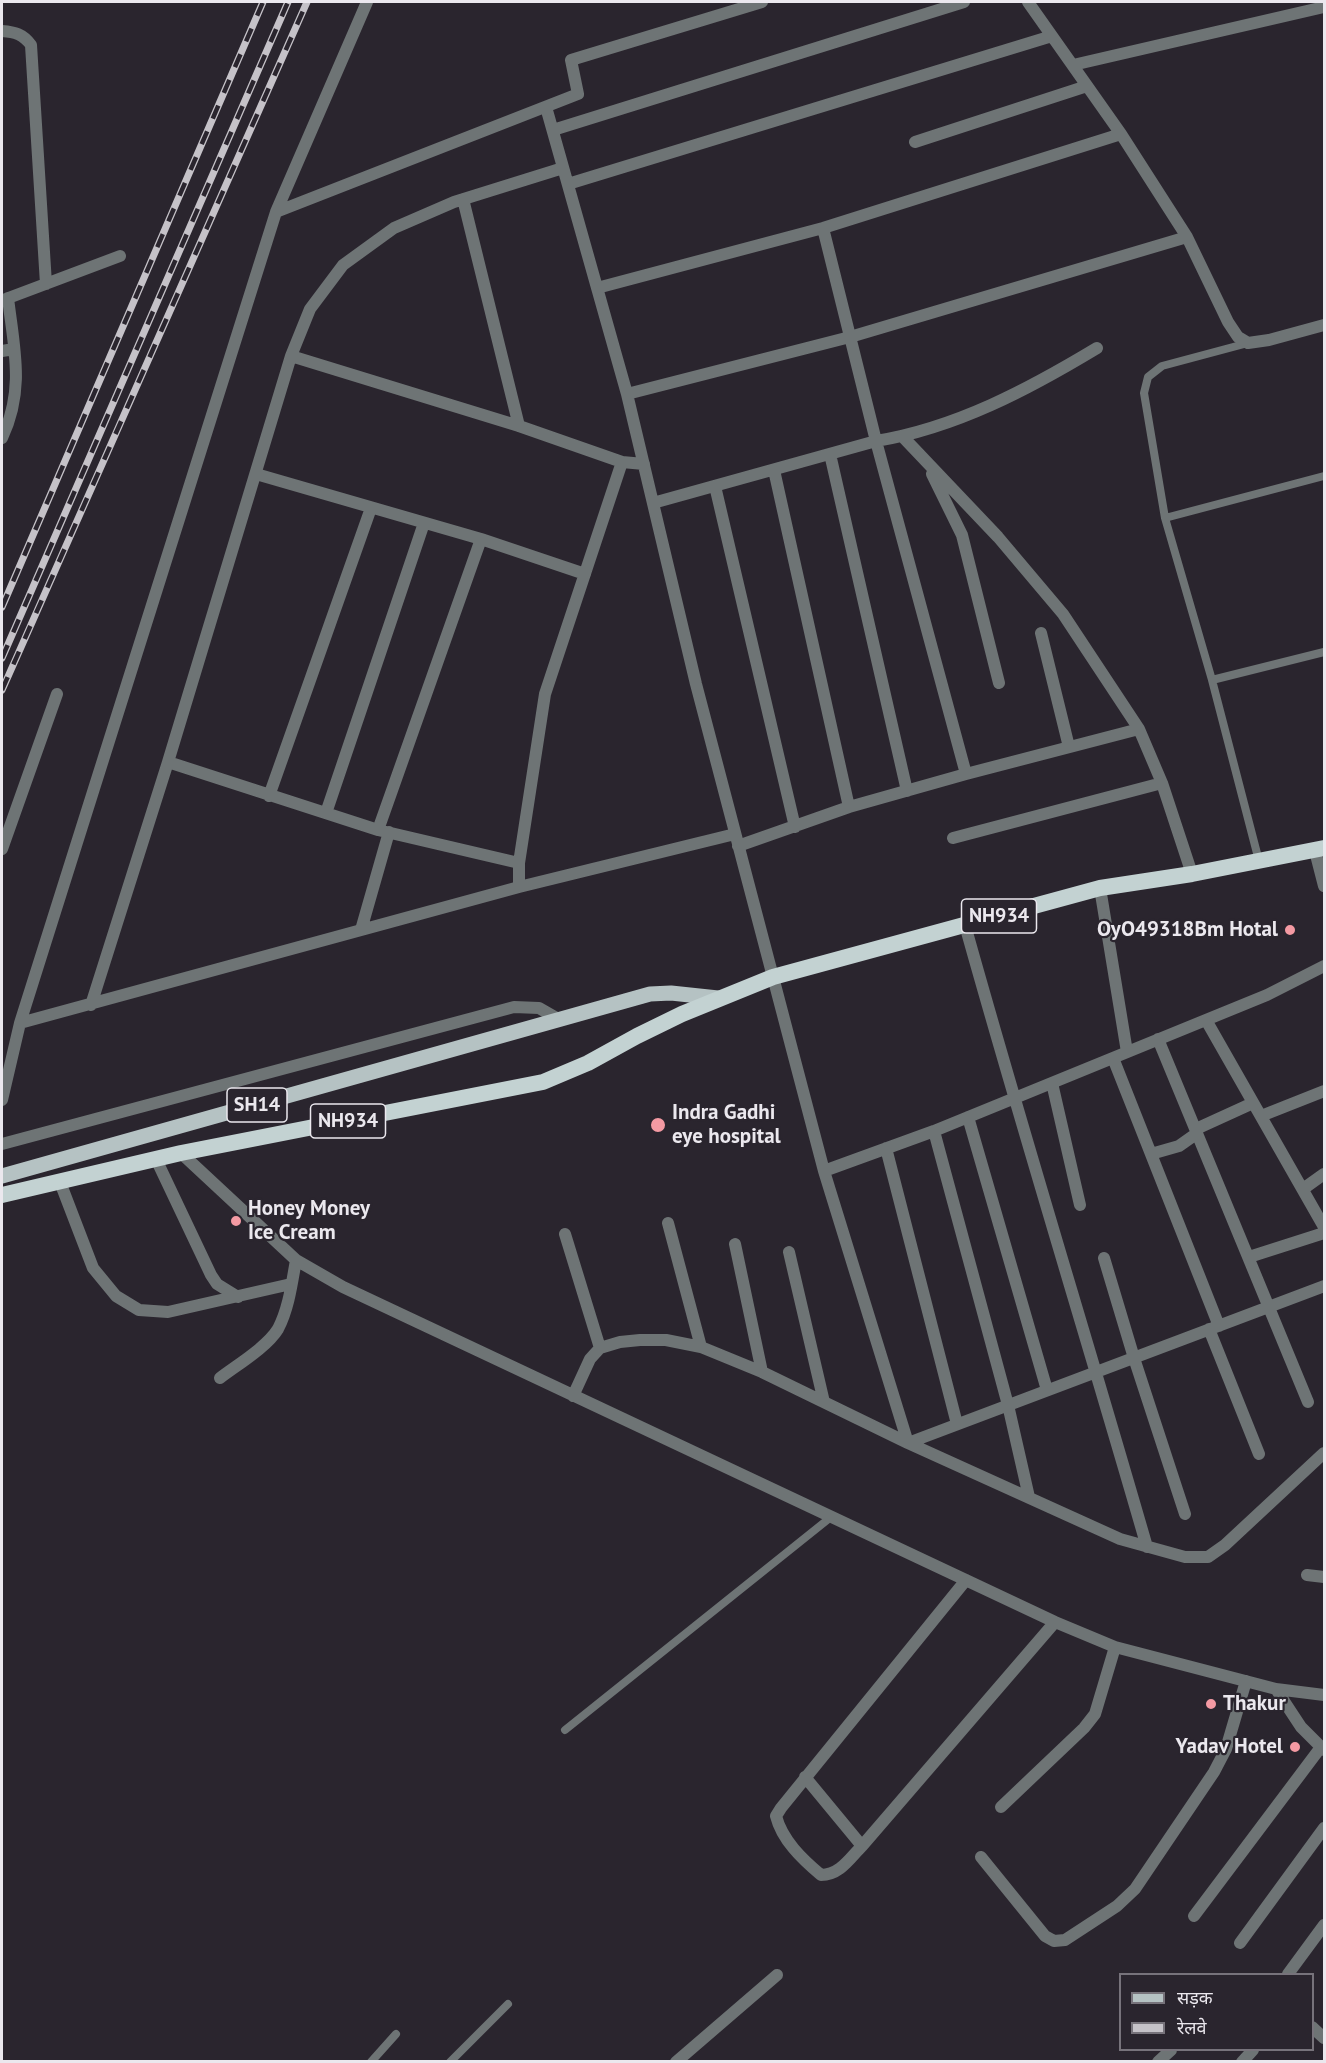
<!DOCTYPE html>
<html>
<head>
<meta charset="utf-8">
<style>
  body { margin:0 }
  #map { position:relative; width:1326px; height:2063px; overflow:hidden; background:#2a252e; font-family:"PT Sans","Noto Sans Devanagari",sans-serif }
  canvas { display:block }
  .frame { position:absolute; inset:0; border:3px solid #ebe8ee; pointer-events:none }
  .legend { position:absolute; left:1119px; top:1973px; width:195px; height:78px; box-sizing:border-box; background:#2a252e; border:2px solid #77737b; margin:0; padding:8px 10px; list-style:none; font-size:18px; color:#ebe8ee }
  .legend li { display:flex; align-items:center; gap:12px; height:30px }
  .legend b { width:30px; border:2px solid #77737b }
</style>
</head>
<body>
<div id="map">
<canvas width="1326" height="2063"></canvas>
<div class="frame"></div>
<ul class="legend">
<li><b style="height:8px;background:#b5c2c3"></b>सड़क</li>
<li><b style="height:8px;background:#c5c2c8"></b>रेलवे</li>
</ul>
</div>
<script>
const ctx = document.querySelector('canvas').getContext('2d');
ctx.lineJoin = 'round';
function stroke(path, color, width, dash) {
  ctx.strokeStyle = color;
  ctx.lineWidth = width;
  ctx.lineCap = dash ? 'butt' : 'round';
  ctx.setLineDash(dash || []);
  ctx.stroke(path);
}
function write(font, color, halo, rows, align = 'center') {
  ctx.font = font + ' "PT Sans",sans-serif';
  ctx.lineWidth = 4.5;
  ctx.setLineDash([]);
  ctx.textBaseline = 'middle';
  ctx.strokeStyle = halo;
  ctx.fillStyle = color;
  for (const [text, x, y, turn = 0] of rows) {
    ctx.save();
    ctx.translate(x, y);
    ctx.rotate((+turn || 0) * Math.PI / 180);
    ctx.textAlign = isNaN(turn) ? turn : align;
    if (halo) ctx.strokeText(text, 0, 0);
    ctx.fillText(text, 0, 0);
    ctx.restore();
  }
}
const service = new Path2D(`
  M1248 343 1162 366 1148 377 1144 393 1165 518 1212 680 1259 861
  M1165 518 1324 476
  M1212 680 1324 652
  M565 1730 831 1517
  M371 2062 396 2034
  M450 2062 508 2004`);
const minor = new Path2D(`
  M1028 2 1121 134 1187 237 1228 322 1238 337 1248 343 1269 340 1324 325
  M2 31C15 32 23 34 31 45L46 284
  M1073 65 1324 7
  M546 107 627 394 696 684 824 1171 908 1443 1324 1286
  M553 130 964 2
  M915 142 1087 86
  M568 184 1052 36
  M463 199 519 426
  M276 212 578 94 571 60 762 2
  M597 288 823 228 1121 134
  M3 300 120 256
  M2 351 14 349
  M291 356 519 426 622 462 644 464
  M627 394 850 337 1187 237
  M903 437 998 537 1063 614 1139 729 1162 783 1192 874
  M2 438C25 389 14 349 8 298
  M830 454 907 791
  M774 470 849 807
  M256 474 481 539 585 574
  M932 474 962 535 999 683
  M715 486 795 827
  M653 503 876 441 823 228
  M1041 633 1069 747
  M168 762 291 356 310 309 343 265 394 228 454 202 563 168
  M966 774 876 441C956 428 1029 389 1097 348
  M269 796 371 508
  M326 813 424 523
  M378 830 481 539
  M953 838 1162 783
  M738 846 849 807 966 774 1139 729
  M2 849 57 694
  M1315 851 1324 886
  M519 887V863L545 694 622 462
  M1100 888 1127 1052
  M965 925C1023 1133 1087 1339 1147 1547
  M361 930 389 832
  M91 1005 168 762 378 830 519 863
  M1206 1020 1324 1227
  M20 1023 519 887 735 834
  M1158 1039 1308 1402
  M1113 1058 1219 1326
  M1052 1083 1080 1205
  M2 1100 20 1023 276 212 367 2
  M1261 1116 1324 1091
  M968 1117 1047 1390
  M934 1131 1008 1405 1029 1497
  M2 1144 514 1007 539 1008 560 1020
  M886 1148 957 1424
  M181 1153 296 1260 343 1287 1055 1622 1115 1647 1276 1689 1324 1695
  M1151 1154 1179 1146 1196 1134V1129L1253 1103
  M156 1159 211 1275 217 1284 238 1297
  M824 1171 934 1131 1267 995 1324 966
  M60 1182 93 1268 116 1296 139 1310 168 1312 291 1284
  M1303 1189 1324 1174
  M668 1223 701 1347
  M565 1234 600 1348
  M735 1244 762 1372
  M789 1252 824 1402
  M1249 1257 1324 1233
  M1104 1258 1134 1358 1185 1514
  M1209 1329 1259 1454
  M220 1378C237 1365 267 1347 278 1329 289 1308 292 1282 296 1260
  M573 1396 590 1359 600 1348 620 1342 640 1340H666L701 1347 762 1372 908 1443 1120 1539 1185 1557H1208L1225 1545 1324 1453
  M1307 1575 1324 1577
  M966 1580 781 1808 776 1816C782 1840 802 1859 821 1875 840 1875 850 1858 862 1846L1055 1622
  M1276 1689 1301 1727 1324 1750
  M805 1777 862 1846
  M1001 1807 1084 1728 1095 1714 1115 1647
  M981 1857 1045 1936 1054 1941 1065 1940 1117 1906 1135 1889 1214 1772 1226 1749 1246 1681
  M1194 1916 1321 1747
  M1240 1943 1324 1828
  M1288 1974 1324 1925
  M1312 2027 1324 2038
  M676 2062 777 1975
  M1158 2062 1171 2050
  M1242 2062 1253 2050`);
const primary = new Path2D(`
  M2 1176 650 994 671 993 718 998`);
const trunk = new Path2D(`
  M2 1195 181 1153 543 1082 588 1063 637 1036 682 1014 773 977 1100 888 1192 874 1324 848`);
const rail = new Path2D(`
  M2 607 263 2
  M2 658 288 2
  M2 690 307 2`);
const markers = [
  [1290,930,6,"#f49aa3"],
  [658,1125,8,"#f49aa3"],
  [236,1221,6,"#f49aa3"],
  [1211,1704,6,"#f49aa3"],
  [1295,1747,6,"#f49aa3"]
];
const shields = [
  [999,916,75],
  [257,1105,60],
  [348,1121,75]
];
const shieldNames = [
  ["NH934",999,916],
  ["SH14",257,1105],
  ["NH934",348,1121]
];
const poiNames = [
  ["OyO49318Bm Hotal",1278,930,"right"],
  ["Indra Gadhi",672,1113],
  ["eye hospital",672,1137],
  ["Honey Money",248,1209],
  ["Ice Cream",248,1233],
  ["Thakur",1223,1704],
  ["Yadav Hotel",1283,1747,"right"]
];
stroke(service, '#6e7475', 8);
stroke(minor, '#6e7475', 12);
stroke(primary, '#b5c2c3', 15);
stroke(trunk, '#c3d2d2', 16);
stroke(rail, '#c5c2c8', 7);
stroke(rail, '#2a252e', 4.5, [14]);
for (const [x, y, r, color] of markers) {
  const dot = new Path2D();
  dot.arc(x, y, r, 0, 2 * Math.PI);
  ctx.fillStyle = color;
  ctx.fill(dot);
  stroke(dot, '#2a252e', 2);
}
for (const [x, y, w] of shields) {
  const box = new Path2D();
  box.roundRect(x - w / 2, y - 17, w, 34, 4.5);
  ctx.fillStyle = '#2a252e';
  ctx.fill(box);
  stroke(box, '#ebe8ee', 1.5);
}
write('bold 20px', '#ebe8ee', null, shieldNames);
write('bold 21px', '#ebe8ee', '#2a252e', poiNames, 'left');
</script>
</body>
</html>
